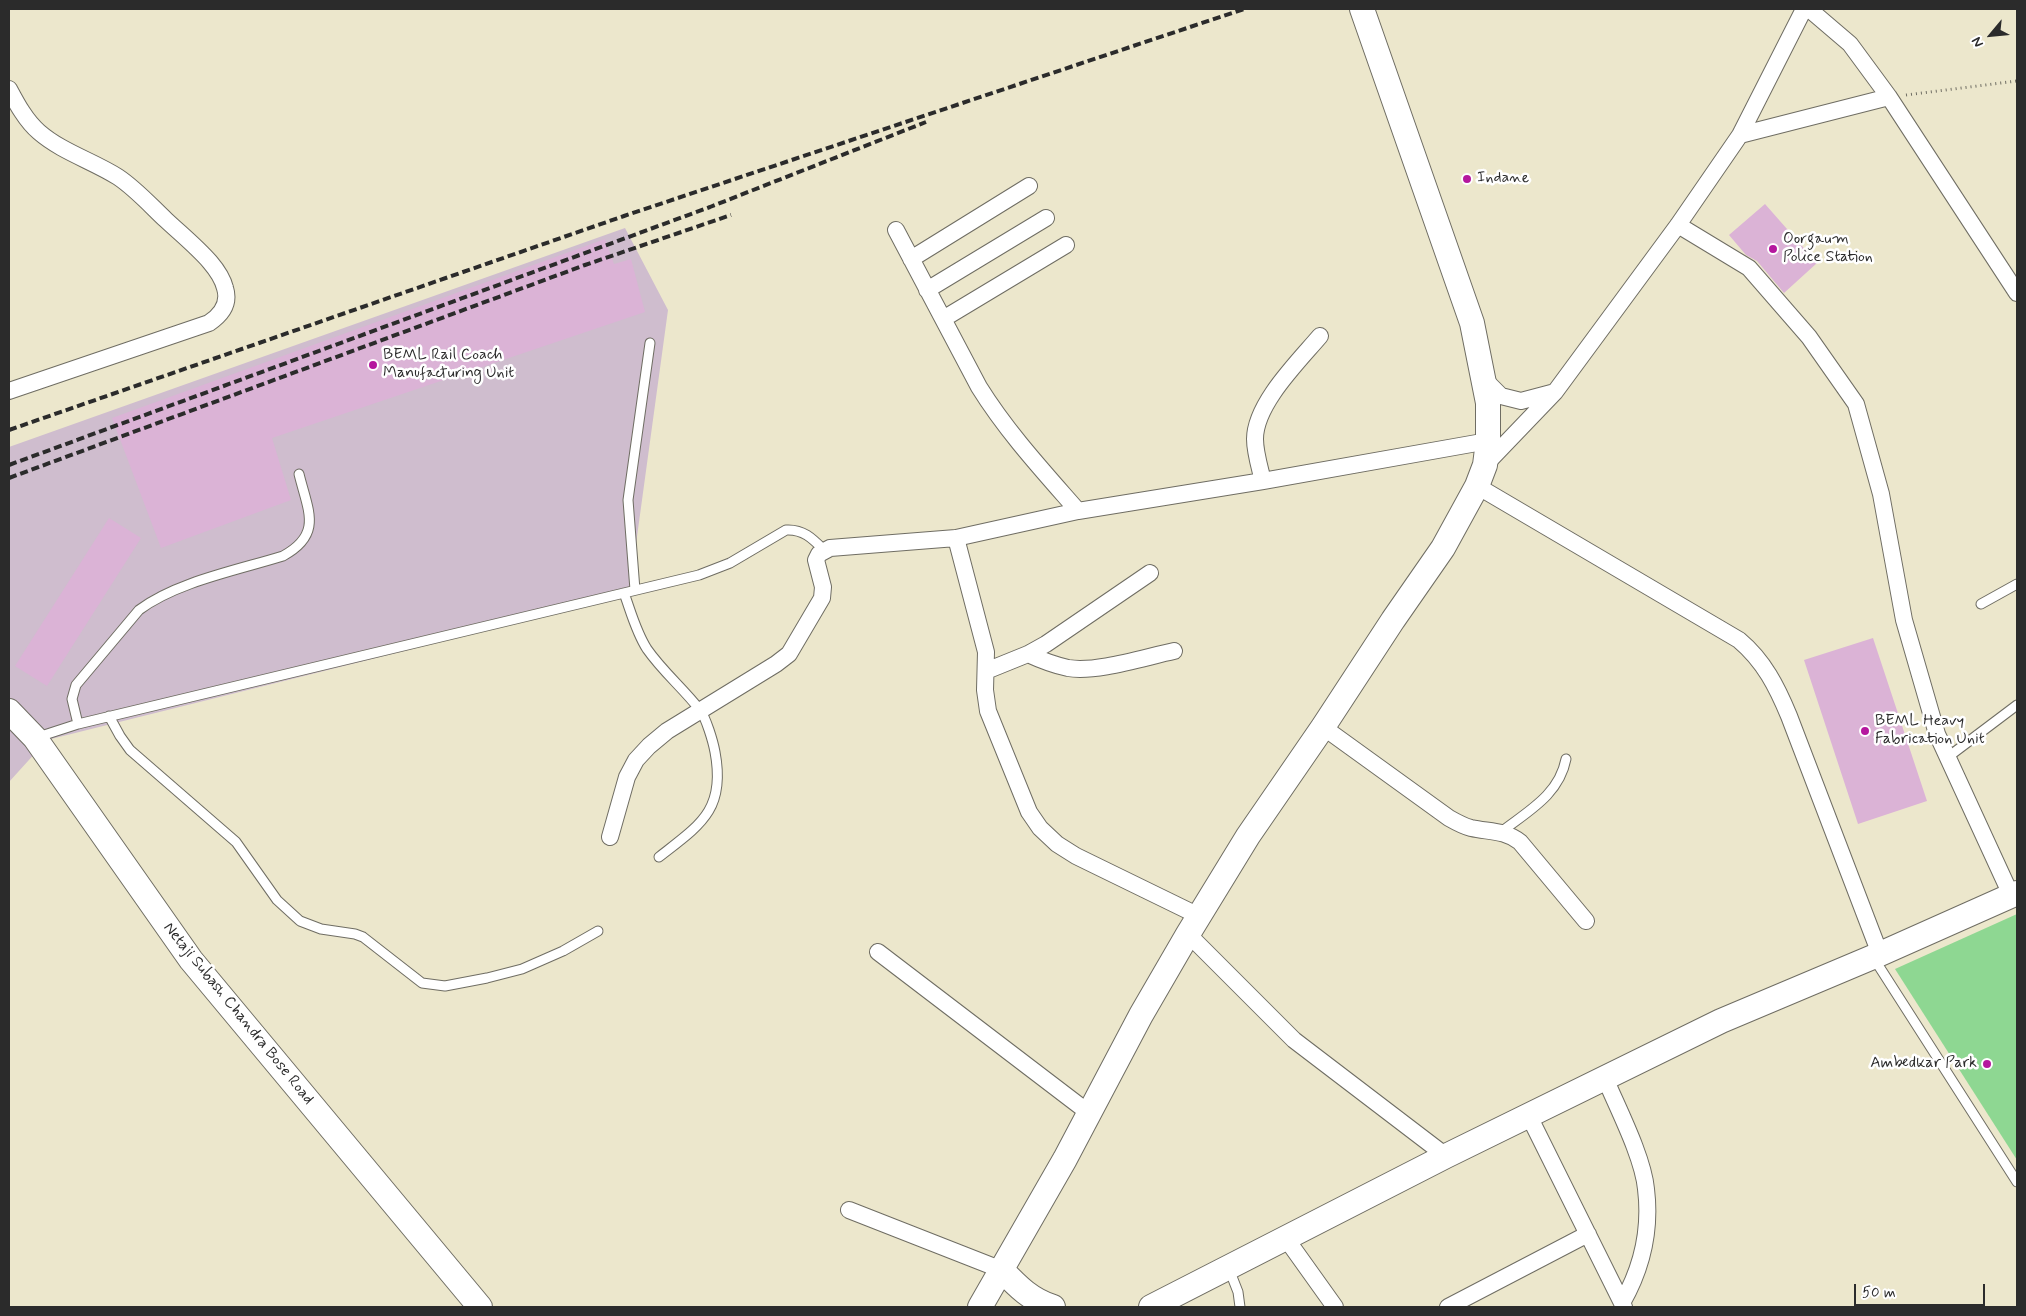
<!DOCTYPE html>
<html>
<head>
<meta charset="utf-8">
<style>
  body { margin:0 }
  #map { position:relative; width:2026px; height:1316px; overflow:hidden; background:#ece7cc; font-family:Mynerve,sans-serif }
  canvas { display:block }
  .frame { position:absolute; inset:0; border:10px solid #2b2b2b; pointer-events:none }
  .north { position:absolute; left:1966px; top:10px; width:50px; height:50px; -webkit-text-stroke:4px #fff; paint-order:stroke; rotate:242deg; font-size:14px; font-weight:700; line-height:20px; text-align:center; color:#2b2b2b }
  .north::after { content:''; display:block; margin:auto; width:18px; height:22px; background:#2b2b2b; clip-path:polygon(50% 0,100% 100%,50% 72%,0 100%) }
  .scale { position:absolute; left:1854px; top:1284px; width:131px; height:22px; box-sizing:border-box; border:2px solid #2b2b2b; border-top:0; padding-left:6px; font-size:15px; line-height:18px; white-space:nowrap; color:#2b2b2b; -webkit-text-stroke:4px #fff; paint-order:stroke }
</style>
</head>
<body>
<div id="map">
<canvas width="2026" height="1316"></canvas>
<div class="frame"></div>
<div class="north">N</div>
<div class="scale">50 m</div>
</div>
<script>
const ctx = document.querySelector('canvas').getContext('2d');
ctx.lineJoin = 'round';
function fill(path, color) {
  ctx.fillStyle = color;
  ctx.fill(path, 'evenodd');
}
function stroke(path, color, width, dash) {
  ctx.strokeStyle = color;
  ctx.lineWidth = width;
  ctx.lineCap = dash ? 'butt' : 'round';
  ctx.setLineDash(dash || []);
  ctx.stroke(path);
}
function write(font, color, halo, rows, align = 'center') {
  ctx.font = font + ' Mynerve,sans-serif';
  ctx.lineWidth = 5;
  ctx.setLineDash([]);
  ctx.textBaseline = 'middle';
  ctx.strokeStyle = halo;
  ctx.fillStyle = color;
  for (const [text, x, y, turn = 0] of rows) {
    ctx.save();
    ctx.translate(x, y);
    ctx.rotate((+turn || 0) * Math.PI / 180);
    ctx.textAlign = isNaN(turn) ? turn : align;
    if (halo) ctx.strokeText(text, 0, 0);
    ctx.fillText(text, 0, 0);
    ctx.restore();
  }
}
const industrial = new Path2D(`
  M625 228 668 310 629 595 47 740 9 782V447Z`);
const green = new Path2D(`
  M2017 914V1160L1895 969Z`);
const building = new Path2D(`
  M1765 204 1817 263 1784 293 1757 261 1746 255 1729 235Z
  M605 239 614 264 631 259 645 312 272 438 291 500 161 548 112 418Z
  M109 518 141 538 47 686 15 666Z
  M1873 638 1927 801 1858 824 1804 660Z`);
const path = new Path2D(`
  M1906 95 2017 81`);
const service = new Path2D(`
  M635 590 628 500 650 343
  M624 593C631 612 636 632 647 649 663 672 683 688 700 710 706 718 713 741 715 752 726 810 700 825 659 857
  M1981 604 2017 584
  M109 716 120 736 130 750 236 842 277 900 300 921 321 929 355 934 363 937 422 983 445 986 487 978 522 969 563 951 598 931
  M78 724 72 699 76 685 139 610C176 582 238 570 283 556 323 534 308 511 299 474
  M35 738 78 724 699 575 730 563 786 530C803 529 812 538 824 550
  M1948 757 2017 705
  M1501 832C1528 811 1559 795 1566 759
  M1873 957 2017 1182
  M1229 1269 1238 1292 1240 1307`);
const minor = new Path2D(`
  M1809 9 1850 44 1889 97 2017 293
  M9 89C17 104 26 121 39 132 62 152 93 161 118 177 136 189 151 206 166 220 181 234 197 247 210 262 216 269 223 280 225 288 230 304 221 315 209 323L9 391
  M1740 135 1889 97
  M1678 225 1749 268 1809 337 1856 404 1881 494 1904 620 1937 734 2011 895
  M896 230 979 387C1007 432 1043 471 1078 511
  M911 259 1029 186
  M927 290 1046 218
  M943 319 1066 245
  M1483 378 1501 396 1521 401 1555 392
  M1485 465 1555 392 1678 225 1740 135 1804 9
  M1263 481C1260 468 1255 453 1255 439 1255 404 1298 362 1320 336
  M1477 486 1739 640C1764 661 1777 687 1789 716L1880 954
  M956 538 986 652 985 690 988 711 1029 812 1040 828 1057 844 1076 856 1199 916
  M1028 654C1041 660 1054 665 1068 668 1096 673 1145 657 1174 651
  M986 671 1028 654 1046 644 1150 573
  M1323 727 1449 818C1456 822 1463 826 1471 828 1489 832 1505 830 1520 842L1586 921
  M610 837 627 777 636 760 649 746 667 731 776 664 789 654 822 598 823 587 816 560 819 554 830 548 956 538 1078 511 1263 481 1488 441
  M1188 934 1294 1040 1446 1156
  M878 952 1089 1113
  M1605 1078C1618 1109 1643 1157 1646 1189 1651 1230 1642 1268 1622 1303
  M1529 1116 1624 1307
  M849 1210 1002 1270
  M1285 1237 1335 1307
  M1448 1307 1588 1234`);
const secondary = new Path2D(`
  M9 711 35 738 191 960 480 1307
  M1002 1270C1018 1287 1031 1300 1053 1307
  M980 1307 1065 1159 1141 1015 1188 934 1248 836 1323 727 1393 620 1443 548 1477 486 1485 465 1488 441V403L1472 323 1362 9
  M1151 1307 1446 1156 1721 1021 1880 954 2017 893`);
const rail = new Path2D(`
  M9 430 624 216 1244 9
  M9 465 710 207 926 122
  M9 478 585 265 731 215`);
const markers = [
  [1467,179,5,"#b5179e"],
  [1773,249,5,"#b5179e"],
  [373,365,5,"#b5179e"],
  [1865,731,5,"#b5179e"],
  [1987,1064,5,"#b5179e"]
];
const poiNames = [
  ["Indane",1477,179],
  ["Oorgaum",1783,240],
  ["Police Station",1783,258],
  ["BEML Rail Coach",383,356],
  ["Manufacturing Unit",383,374],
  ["BEML Heavy",1875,722],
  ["Fabrication Unit",1875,740],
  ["Ambedkar Park",1977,1064,"right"]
];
const streetNames = [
  ["Netaji Subash Chandra Bose Road",238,1014,51]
];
fill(industrial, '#cfbdce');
fill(green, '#8ed792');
fill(building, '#dbb3d6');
stroke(service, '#6f6d63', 11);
stroke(minor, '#6f6d63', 18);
stroke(secondary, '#6f6d63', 26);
stroke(path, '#6f6d63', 3, [1, 4]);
stroke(service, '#fff', 9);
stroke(minor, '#fff', 16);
stroke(secondary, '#fff', 24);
stroke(rail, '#2b2b2b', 4, [8, 4]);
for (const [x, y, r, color] of markers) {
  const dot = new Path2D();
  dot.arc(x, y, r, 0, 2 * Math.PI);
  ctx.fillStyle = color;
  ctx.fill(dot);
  stroke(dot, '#fff', 2);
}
write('16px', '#2b2b2b', '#fff', poiNames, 'left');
write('16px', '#2b2b2b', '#fff', streetNames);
</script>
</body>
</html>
